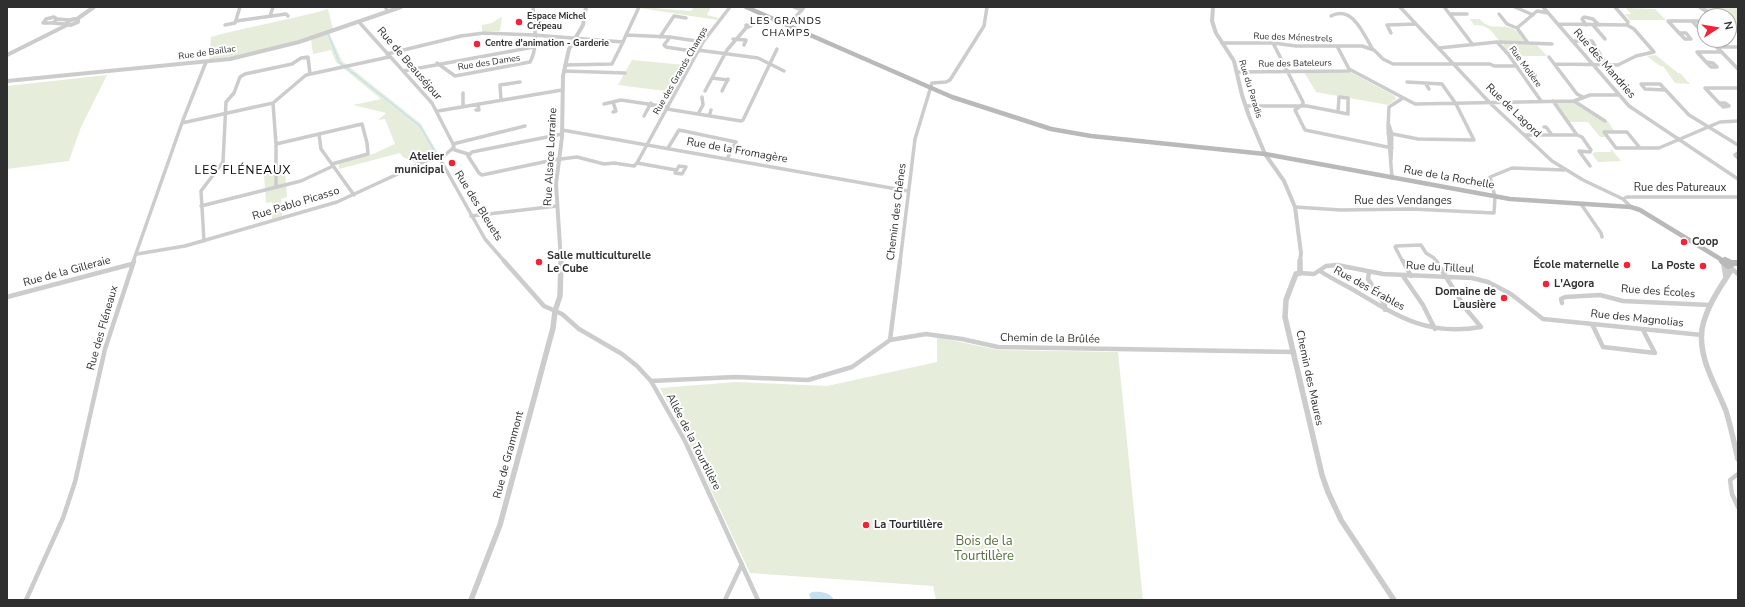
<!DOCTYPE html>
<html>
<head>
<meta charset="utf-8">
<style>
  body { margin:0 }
  #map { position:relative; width:1745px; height:607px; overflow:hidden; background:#fff; font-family:"Nunito Sans",sans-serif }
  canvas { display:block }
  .frame { position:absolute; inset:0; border:8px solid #2f2f2f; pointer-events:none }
  .north { position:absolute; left:1697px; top:8px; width:40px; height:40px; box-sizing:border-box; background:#fff; border:1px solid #acacac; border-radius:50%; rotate:78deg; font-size:11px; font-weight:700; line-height:16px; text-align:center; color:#2f2f2f }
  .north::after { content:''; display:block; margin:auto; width:14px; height:18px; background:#f52137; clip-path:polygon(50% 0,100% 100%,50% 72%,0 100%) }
</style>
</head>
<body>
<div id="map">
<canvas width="1745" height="607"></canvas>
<div class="frame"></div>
<div class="north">N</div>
</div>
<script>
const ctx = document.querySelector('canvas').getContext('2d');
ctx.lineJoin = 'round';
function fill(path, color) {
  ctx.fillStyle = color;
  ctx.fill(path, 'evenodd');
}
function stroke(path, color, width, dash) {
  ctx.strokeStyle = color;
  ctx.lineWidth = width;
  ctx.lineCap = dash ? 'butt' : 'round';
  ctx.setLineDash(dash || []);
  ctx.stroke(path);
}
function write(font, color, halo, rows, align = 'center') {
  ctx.font = font + ' "Nunito Sans",sans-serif';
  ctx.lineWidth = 4;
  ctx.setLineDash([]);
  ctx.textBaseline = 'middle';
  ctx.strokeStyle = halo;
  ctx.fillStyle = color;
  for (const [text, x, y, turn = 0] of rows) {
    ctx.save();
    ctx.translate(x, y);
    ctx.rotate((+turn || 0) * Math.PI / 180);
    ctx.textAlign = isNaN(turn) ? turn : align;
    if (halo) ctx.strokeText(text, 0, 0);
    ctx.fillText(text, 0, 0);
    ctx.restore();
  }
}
const green = new Path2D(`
  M642 7 691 11 694 7H711L707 15 719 18 717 20 640 8Z
  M1704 7H1738V29L1729 23V16H1718Z
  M1626 8 1655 9 1666 20H1630L1625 14H1631Z
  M328 9 333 29C293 43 252 56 209 60L211 37C250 26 290 20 328 9Z
  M501 17H502L500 31H482V25L492 23Z
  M1470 19H1480C1493 36 1511 15 1524 41H1499C1492 31 1488 25 1474 25Z
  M329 33 342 61 421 124 439 155 417 164 403 157 400 153 339 169V163L373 154 395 144 385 119 378 120 386 113 353 105 381 99 336 62 331 50 313 54 311 39Z
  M1504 44 1537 45 1547 56H1512L1503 46Z
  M1656 55 1678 73H1680L1690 84 1675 83 1663 66H1660L1647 56Z
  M632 60 686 65 673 92 618 85Z
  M1304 72 1352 73 1395 96 1396 99 1388 105 1316 92Z
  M107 75 81 127 69 161 7 169V86Z
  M1553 101H1574L1605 121H1608L1614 131H1602L1606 137H1600L1588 122H1568Z
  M1610 150H1612L1621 161 1598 162 1592 154 1595 152H1611Z
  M285 169 287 197 281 199 282 216 272 219V202L266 203 264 175Z
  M937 337 998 350 1118 352 1143 600H936L933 586 750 573 687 439 660 388 736 382 827 386 937 362Z`);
const water = new Path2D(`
  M812 592C820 591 830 592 834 600H811L809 594Z`);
const stream = new Path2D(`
  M328 33 339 62 420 126 436 154`);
const minorFar1 = new Path2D(`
  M385 7 388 11
  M794 7 802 10 804 7
  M1400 7 1490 103 1552 161 1583 180 1623 199 1631 207
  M1515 7 1533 15
  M1543 7 1629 106 1738 179
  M1445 8 1473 45
  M1450 14H1467
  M1499 14 1507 24 1517 28
  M797 15 802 10
  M270 16 273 7
  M1331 16C1352 5 1363 33 1372 48
  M54 17 57 19 53 23H43L46 19Z
  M57 19 70 20
  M236 21 286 14 288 16
  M1692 21H1698L1705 29
  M359 22 432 103 453 144 454 147 452 149 468 154
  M52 23 65 24
  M1558 24 1627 25 1628 22 1615 7
  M225 25 235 23 240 7
  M746 25 751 26 746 28Z
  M1586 25 1582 19 1584 17 1593 19 1599 25
  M1593 25 1605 39
  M1391 33 1387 25 1416 24
  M1679 33H1686L1691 39H1685Z
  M1679 33 1668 21H1692L1705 35
  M534 35 623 42 626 35 670 37 703 42
  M626 35 639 7
  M660 37 674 16 686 18
  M670 37 664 45 666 47 698 52
  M733 39 746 40 744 45
  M1710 40 1738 69
  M1572 41H1592L1606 64
  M1497 42 1508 54 1541 101
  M1222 43H1273L1296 46H1362L1374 50 1383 59 1393 64H1490L1494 66H1517
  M1273 43 1303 102V104L1295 110 1305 130 1392 148
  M1528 43 1552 44
  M1337 46 1349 69 1415 104 1574 101 1605 121
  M1716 47H1738
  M1439 48 1497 42 1528 43 1517 28 1537 11 1548 13
  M698 50 758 58 784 71
  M387 54 461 36 484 33 534 35
  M1549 57 1577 94 1583 97
  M1706 62 1713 63 1717 67H1711Z
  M1706 62 1697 52H1722
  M437 63 455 76 530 62C539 47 534 23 533 7
  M1555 64 1618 65 1636 56 1654 52 1634 29 1627 25
  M565 65 612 64 623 42
  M403 71 534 47
  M564 71 625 73
  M1237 72 1350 71
  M712 78 728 80
  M1426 84 1429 89
  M1665 90 1645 89 1641 84H1660L1689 115 1738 145
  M705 91 727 50 746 28
  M722 91 728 79
  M463 93V107
  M501 100 500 85 520 82
  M1574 101 1590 95H1618
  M613 102 616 111 613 112
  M273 103 276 144 362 124 367 143 368 154 332 164
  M1720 103H1725L1729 106 1723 107Z
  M604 104 621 100 668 107
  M1720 104 1705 88H1738
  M1246 106H1307L1348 114V98L1339 97 1338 112
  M667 109 741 121 743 120 777 49
  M476 110H479L478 104
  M438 111 562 90
  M698 114 703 105 702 97
  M644 116 651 103
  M709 116 711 110
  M182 123 273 103 306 75 389 57
  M1389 125 1392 134 1391 160
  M1544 127H1546L1552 135
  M562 130 908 191
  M1604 132H1627L1640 148H1616Z
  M1388 133 1418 139 1474 140 1456 104 1442 84 1407 82
  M319 134 321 149 354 195
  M562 134 472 152 468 156 479 173 482 175 553 160 577 157 604 164 614 163 634 166 637 163
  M1524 135H1577L1553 101
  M1577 135 1582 137 1591 150 1590 152 1579 151 1590 166
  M276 144V187
  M453 144 525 126
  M668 148 679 130 736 142 727 159
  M1640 148H1659L1720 122 1738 121
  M1738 153 1735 155 1738 158
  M440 159 485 239 505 262
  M679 166 686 167 682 174 675 173Z
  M676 170 637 163 703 42 730 7
  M1392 178 1388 127 1389 107 1403 98
  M1623 199 1627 197H1738
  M1581 204 1601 233 1602 237
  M201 206 301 181 333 166
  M1295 207 1341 210 1412 209 1494 213 1495 197 1490 177 1512 168 1564 170
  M471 216 557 206
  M204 241 201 191 223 162 226 102 234 93 240 77 245 74 292 64 301 58 308 57 310 74
  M137 254 185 246 337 202 428 160 440 159 452 149
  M133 262 183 120 206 62
  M900 262 915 139 932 83 946 82 950 80 984 26 987 7
  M1403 262 1395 247 1396 246 1421 245 1426 253 1434 258 1436 262`);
const minor = new Path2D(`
  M504 261 544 306 562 314 579 329 622 354 637 366 651 381 685 441 758 600
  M1403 261 1411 276
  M1732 269 1738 274
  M1320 271C1332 279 1345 285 1357 292 1400 318 1429 336 1481 327L1466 309 1436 261
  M1369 272 1368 279 1385 305V310
  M1300 273 1314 274 1326 266 1337 265 1383 274 1472 278 1488 282 1511 294 1543 319 1702 335
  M1403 276 1423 305 1435 329
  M7 297 132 264
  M1562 303 1561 299 1565 297 1600 295 1623 301 1710 305
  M1592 324 1603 347 1655 353 1643 330
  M890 340 900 261
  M651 381 735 377 808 380 852 367 890 340 926 334 962 339 998 347 1294 352
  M1738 474 1730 480 1732 494 1738 507
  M26 600 63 518 75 482 105 349 134 261
  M725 600 742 564`);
const tertiaryFar1 = new Path2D(`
  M1213 7 1212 21 1216 33 1234 61 1242 95 1249 116 1265 154 1284 181 1295 207 1301 253 1300 262
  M1700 7 1714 16
  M74 19 78 20V22L71 25 66 24 68 21Z
  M77 19 94 7
  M1729 25 1738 31
  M7 55 67 25
  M7 81 230 59 299 42 401 7
  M561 262 556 184 562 137 563 76 569 49 583 25 586 7`);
const tertiary = new Path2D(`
  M1300 261V273L1296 274 1286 300 1285 317 1322 475 1328 492 1341 520 1394 600
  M1724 265 1726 277
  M1731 266 1730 272C1719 289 1706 308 1702 329 1698 359 1716 385 1726 411 1731 427 1734 443 1738 459
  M471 600 500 525 553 328 555 311 560 296 561 261`);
const secondaryFar1 = new Path2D(`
  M746 7 952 97 1051 129 1091 136 1265 154 1510 199 1631 207 1640 210 1722 260
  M1722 262 1725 259 1729 262`);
const secondary = new Path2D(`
  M1722 261 1728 266 1731 265V263
  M1727 261 1731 263
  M1731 263H1738`);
const markers = [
  [519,22,4,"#f52137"],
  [477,44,4,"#f52137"],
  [452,163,4,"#f52137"],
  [1684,242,4,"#f52137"],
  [539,262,4,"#f52137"],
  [1627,265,4,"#f52137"],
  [1703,266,4,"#f52137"],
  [1546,284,4,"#f52137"],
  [1504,298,4,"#f52137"],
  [866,525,4,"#f52137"]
];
const farPoinames = [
  ["Espace Michel",527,17],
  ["Crépeau",527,27],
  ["Centre d'animation - Garderie",485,44]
];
const farStreetnames = [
  ["Rue des Ménestrels",1293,38,2],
  ["Rue de Baillac",207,53,-8],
  ["Rue des Dames",489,63,-9],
  ["Rue des Bateleurs",1295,64,-1],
  ["Rue Molière",1525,67,54],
  ["Rue des Grands Champs",681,71,-60],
  ["Rue du Paradis",1250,89,73]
];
const farNeighbourhoodnames = [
  ["LES GRANDS",786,22],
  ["CHAMPS",786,34]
];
const streetNames = [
  ["Rue de Beauséjour",409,64,49],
  ["Rue des Mandries",1604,64,49],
  ["Rue de Lagord",1513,111,44],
  ["Rue de la Fromagère",737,151,10],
  ["Rue Alsace Lorraine",551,157,-87],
  ["Rue de la Rochelle",1449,178,10],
  ["Rue des Patureaux",1680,188],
  ["Rue des Vendanges",1403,201],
  ["Rue Pablo Picasso",296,204,-17],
  ["Rue des Bleuets",478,206,58],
  ["Chemin des Chênes",897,212,-83],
  ["Rue du Tilleul",1440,268,3],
  ["Rue de la Gilleraie",67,272,-15],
  ["Rue des Érables",1369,289,29],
  ["Rue des Écoles",1658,292,4],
  ["Rue des Magnolias",1637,319,6],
  ["Rue des Fléneaux",103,328,-74],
  ["Chemin de la Brûlée",1050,339,1],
  ["Chemin des Maures",1309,378,78],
  ["Allée de la Tourtillère",693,442,63],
  ["Rue de Grammont",509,455,-75]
];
const poiNames = [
  ["Atelier",444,157],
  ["municipal",444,170],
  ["Coop",1692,242,"left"],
  ["Salle multiculturelle",547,256,"left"],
  ["Le Cube",547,269,"left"],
  ["École maternelle",1619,265],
  ["La Poste",1695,266],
  ["L'Agora",1554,284,"left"],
  ["Domaine de",1496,292],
  ["Lausière",1496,305],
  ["La Tourtillère",874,525,"left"]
];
const neighbourhoodNames = [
  ["LES FLÉNEAUX",243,171]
];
const nearParknames = [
  ["Bois de la",984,542],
  ["Tourtillère",984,557]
];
fill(green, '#e6eddb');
fill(water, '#c6e0ef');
stroke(stream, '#c6e0ef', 1.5);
stroke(minorFar1, '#ccc', 3.5);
stroke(minor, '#ccc', 4.5);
stroke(tertiaryFar1, '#ccc', 4);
stroke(tertiary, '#ccc', 5.5);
stroke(secondaryFar1, '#b9b9b9', 4.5);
stroke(secondary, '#b9b9b9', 6);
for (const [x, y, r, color] of markers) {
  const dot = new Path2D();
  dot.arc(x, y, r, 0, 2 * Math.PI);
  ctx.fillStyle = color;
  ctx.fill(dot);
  stroke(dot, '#fff', 1.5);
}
write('bold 9px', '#2f2f2f', '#fff', farPoinames, 'left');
write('9px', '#2f2f2f', '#fff', farStreetnames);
ctx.letterSpacing = '1px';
write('10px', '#000', '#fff', farNeighbourhoodnames);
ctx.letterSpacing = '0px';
write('11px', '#2f2f2f', '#fff', streetNames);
write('bold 11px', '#2f2f2f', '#fff', poiNames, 'right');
ctx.letterSpacing = '1px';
write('12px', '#000', '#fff', neighbourhoodNames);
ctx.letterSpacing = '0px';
write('13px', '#536f38', '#fff', nearParknames);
</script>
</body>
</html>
